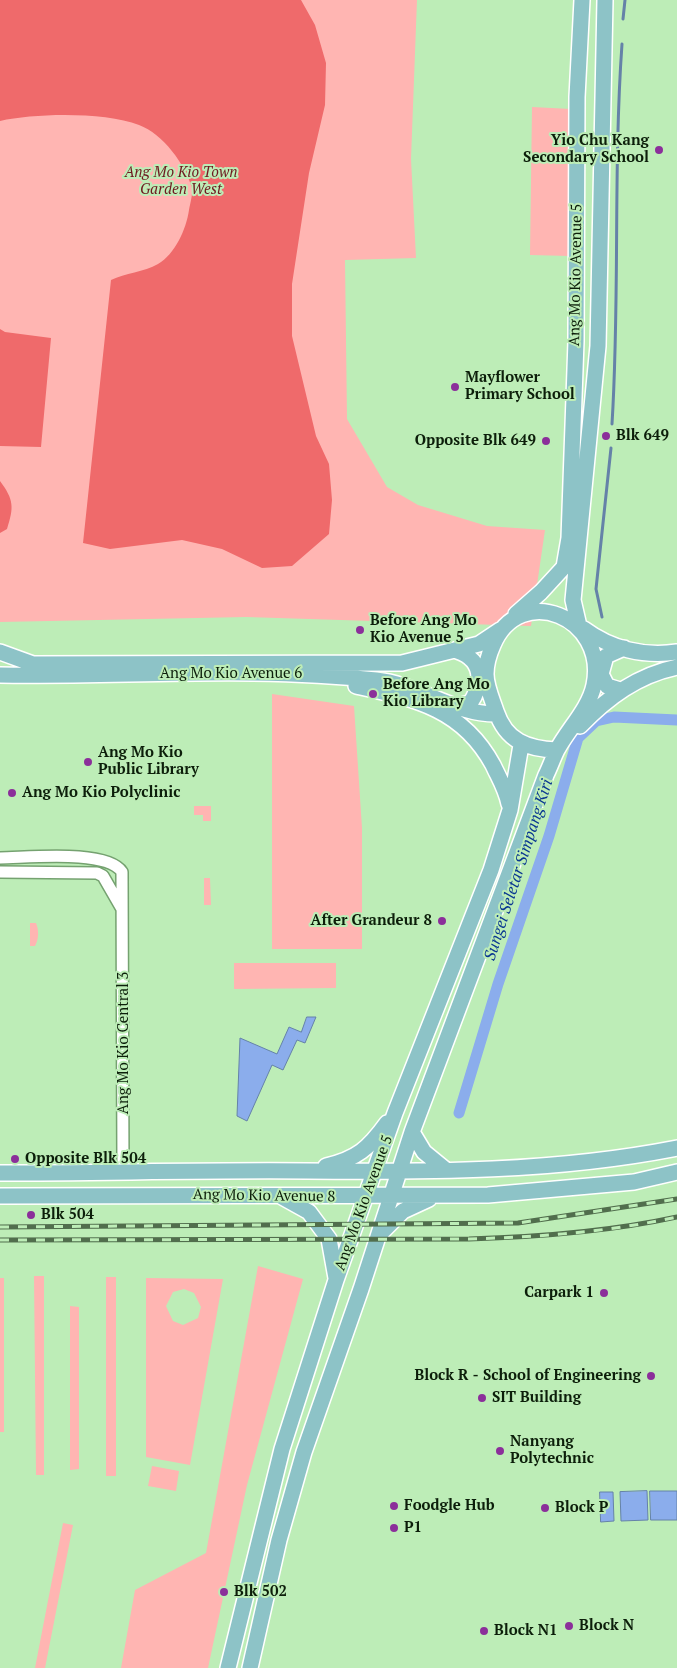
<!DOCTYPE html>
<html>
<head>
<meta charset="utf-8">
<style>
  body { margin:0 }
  canvas { display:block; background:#bdedb7 }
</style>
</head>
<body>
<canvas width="677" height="1668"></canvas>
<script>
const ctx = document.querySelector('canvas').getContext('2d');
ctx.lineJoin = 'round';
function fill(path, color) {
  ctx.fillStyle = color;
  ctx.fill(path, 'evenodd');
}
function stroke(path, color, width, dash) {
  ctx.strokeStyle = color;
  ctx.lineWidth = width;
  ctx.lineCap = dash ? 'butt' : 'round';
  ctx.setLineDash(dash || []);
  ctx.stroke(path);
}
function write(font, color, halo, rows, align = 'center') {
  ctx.font = font + ' "PT Serif",serif';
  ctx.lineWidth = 4;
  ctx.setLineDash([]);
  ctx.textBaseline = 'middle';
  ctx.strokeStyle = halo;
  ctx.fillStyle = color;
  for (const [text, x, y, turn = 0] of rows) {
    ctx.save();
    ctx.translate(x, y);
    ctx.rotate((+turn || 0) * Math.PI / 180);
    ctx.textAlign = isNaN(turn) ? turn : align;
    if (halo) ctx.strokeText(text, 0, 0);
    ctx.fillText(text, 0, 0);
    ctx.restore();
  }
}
const green = new Path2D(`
  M0 0H417L411 159 416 258 345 260 347 419 387 487 418 505 487 526 545 530 531 626 246 617 0 622Z
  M532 107 571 109 570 256 530 255Z
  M272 694 354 706 362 828V949H272Z
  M194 806H211V821H203V815H194Z
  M204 878H210L211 905H204Z
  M30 923H36C39 930 39 939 35 946H30Z
  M234 963H336V988L234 989Z
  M258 1266 303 1279 247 1485 208 1668H121L135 1590 206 1553Z
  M34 1276H44V1475H36Z
  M106 1277H116V1476H106Z
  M0 1278H4V1432H0Z
  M146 1278 223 1279 190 1465 146 1457ZM184 1289 194 1293 201 1307 198 1318 183 1325 173 1321 166 1306 173 1292Z
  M70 1306 79 1307V1469L70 1470Z
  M152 1466 179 1471 176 1491 148 1486Z
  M63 1523 73 1525 45 1668H35Z`);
const forest = new Path2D(`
  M0 0H301L315 25 326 63 325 105 309 173 292 284V336L316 436 329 464 332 500 329 534 292 566 262 568 222 549 182 540 110 549 83 543 111 280C125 273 144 272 158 264 175 254 186 230 189 210 190 204 193 194 192 188 185 164 163 134 139 125 105 112 36 113 0 121Z
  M0 329 5 332 51 338 41 447 0 446Z
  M0 481C14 500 14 507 7 529L0 533Z`);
const water = new Path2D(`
  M307 1017H316L305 1043 297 1040 283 1070 272 1065 247 1121 237 1116 240 1038 277 1054 289 1027 301 1032Z
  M647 1491 648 1520 621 1521 620 1492Z
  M650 1491H677V1520H651Z
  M600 1492H613L614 1521 601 1522Z`);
const stream = new Path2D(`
  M623 19 625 0
  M612 424C620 297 613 171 622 44
  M602 617 596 589 611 448
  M653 716 660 719`);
const canal = new Path2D(`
  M459 1113 498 984 549 836 578 738 596 721 614 717 677 720`);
const minor = new Path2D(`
  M0 858C26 858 107 849 122 872L123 1172
  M0 872 97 873 103 876 122 909`);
const major = new Path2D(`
  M516 614 541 592 564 567 569 538 576 341 577 97 582 0
  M579 626 573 600 598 346 605 0
  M584 629C611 649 644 657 677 652
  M457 651C475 657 483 670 477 689 475 694 474 700 469 703 466 704 461 705 457 706
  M0 652 33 664 402 663 479 644 500 630
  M0 675C125 677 252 666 376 680 418 684 455 715 497 714
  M356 686C415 699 462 708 493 765 499 778 506 789 509 804
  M620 690 607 686 601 674 606 656 624 648
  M580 726C608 697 638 675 677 667
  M412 1132 424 1152 446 1170
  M326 1166C357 1159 369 1148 387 1123
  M0 1173C102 1173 205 1170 307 1171 431 1172 555 1172 677 1148
  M0 1196 488 1195 634 1182 677 1172
  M282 1197 309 1212 329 1239 336 1278
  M379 1235 403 1211 429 1199
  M228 1668 282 1449 336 1280 395 1113 491 870 510 810 521 745
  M250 1668 279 1540 304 1452 361 1289 412 1132 546 775C550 767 553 758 557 750 568 729 589 709 594 685 608 617 520 581 493 645 489 654 486 663 486 674 486 686 492 699 496 711 506 741 527 749 557 750`);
const rail = new Path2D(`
  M0 1227 518 1223 677 1199
  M0 1240 469 1239C539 1237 608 1232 677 1217`);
const markers = [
  [659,150,5,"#8b2f9a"],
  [455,387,5,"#8b2f9a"],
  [606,436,5,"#8b2f9a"],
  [546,441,5,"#8b2f9a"],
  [360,630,5,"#8b2f9a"],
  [373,694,5,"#8b2f9a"],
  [88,762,5,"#8b2f9a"],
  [12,793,5,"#8b2f9a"],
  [442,921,5,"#8b2f9a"],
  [15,1159,5,"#8b2f9a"],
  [31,1215,5,"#8b2f9a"],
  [604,1293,5,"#8b2f9a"],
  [651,1376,5,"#8b2f9a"],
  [482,1398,5,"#8b2f9a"],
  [500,1451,5,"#8b2f9a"],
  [394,1506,5,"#8b2f9a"],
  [545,1508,5,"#8b2f9a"],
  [394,1528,5,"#8b2f9a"],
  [224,1592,5,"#8b2f9a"],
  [569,1626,5,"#8b2f9a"],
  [484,1631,5,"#8b2f9a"]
];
const poiNames = [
  ["Yio Chu Kang",649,141,"right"],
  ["Secondary School",649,158,"right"],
  ["Mayflower",465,378],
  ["Primary School",465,395],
  ["Blk 649",616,436],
  ["Opposite Blk 649",536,441,"right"],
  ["Before Ang Mo",370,621],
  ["Kio Avenue 5",370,638],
  ["Before Ang Mo",383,685],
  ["Kio Library",383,702],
  ["Ang Mo Kio",98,753],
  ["Public Library",98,770],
  ["Ang Mo Kio Polyclinic",22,793],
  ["After Grandeur 8",432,921,"right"],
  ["Opposite Blk 504",25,1159],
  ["Blk 504",41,1215],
  ["Carpark 1",594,1293,"right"],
  ["Block R - School of Engineering",641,1376,"right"],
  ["SIT Building",492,1398],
  ["Nanyang",510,1442],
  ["Polytechnic",510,1459],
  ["Foodgle Hub",404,1506],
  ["Block P",555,1508],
  ["P1",404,1528],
  ["Blk 502",234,1592],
  ["Block N",579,1626],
  ["Block N1",494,1631]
];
const parkNames = [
  ["Ang Mo Kio Town",181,173],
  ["Garden West",181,190]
];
const streetNames = [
  ["Ang Mo Kio Avenue 5",576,275,-89],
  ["Ang Mo Kio Avenue 6",231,674],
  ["Ang Mo Kio Central 3",124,1043,-90],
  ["Ang Mo Kio Avenue 8",264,1196,1],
  ["Ang Mo Kio Avenue 5",364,1203,-70]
];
const waterNames = [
  ["Sungei Seletar Simpang Kiri",519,870,-72]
];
fill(green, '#ffb5b2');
fill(forest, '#ef6a6b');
fill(water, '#8badec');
stroke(water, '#6582a8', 1);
stroke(stream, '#6582a8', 3);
stroke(canal, '#8badec', 11);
stroke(minor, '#75a270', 14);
stroke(major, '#fff', 18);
stroke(minor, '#fff', 11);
stroke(major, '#8dc3c7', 15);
stroke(rail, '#516e4d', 5);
stroke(rail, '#bdedb7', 3, [9]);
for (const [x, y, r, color] of markers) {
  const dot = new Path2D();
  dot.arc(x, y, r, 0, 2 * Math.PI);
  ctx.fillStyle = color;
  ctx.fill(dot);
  stroke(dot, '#bdedb7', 2);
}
write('bold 15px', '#0c1e0a', '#bdedb7', poiNames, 'left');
write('italic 15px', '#6e1a20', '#bdedb7', parkNames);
write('15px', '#0c1e0a', '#bdedb7', streetNames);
write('italic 16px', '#093791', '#bdedb7', waterNames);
</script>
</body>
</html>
